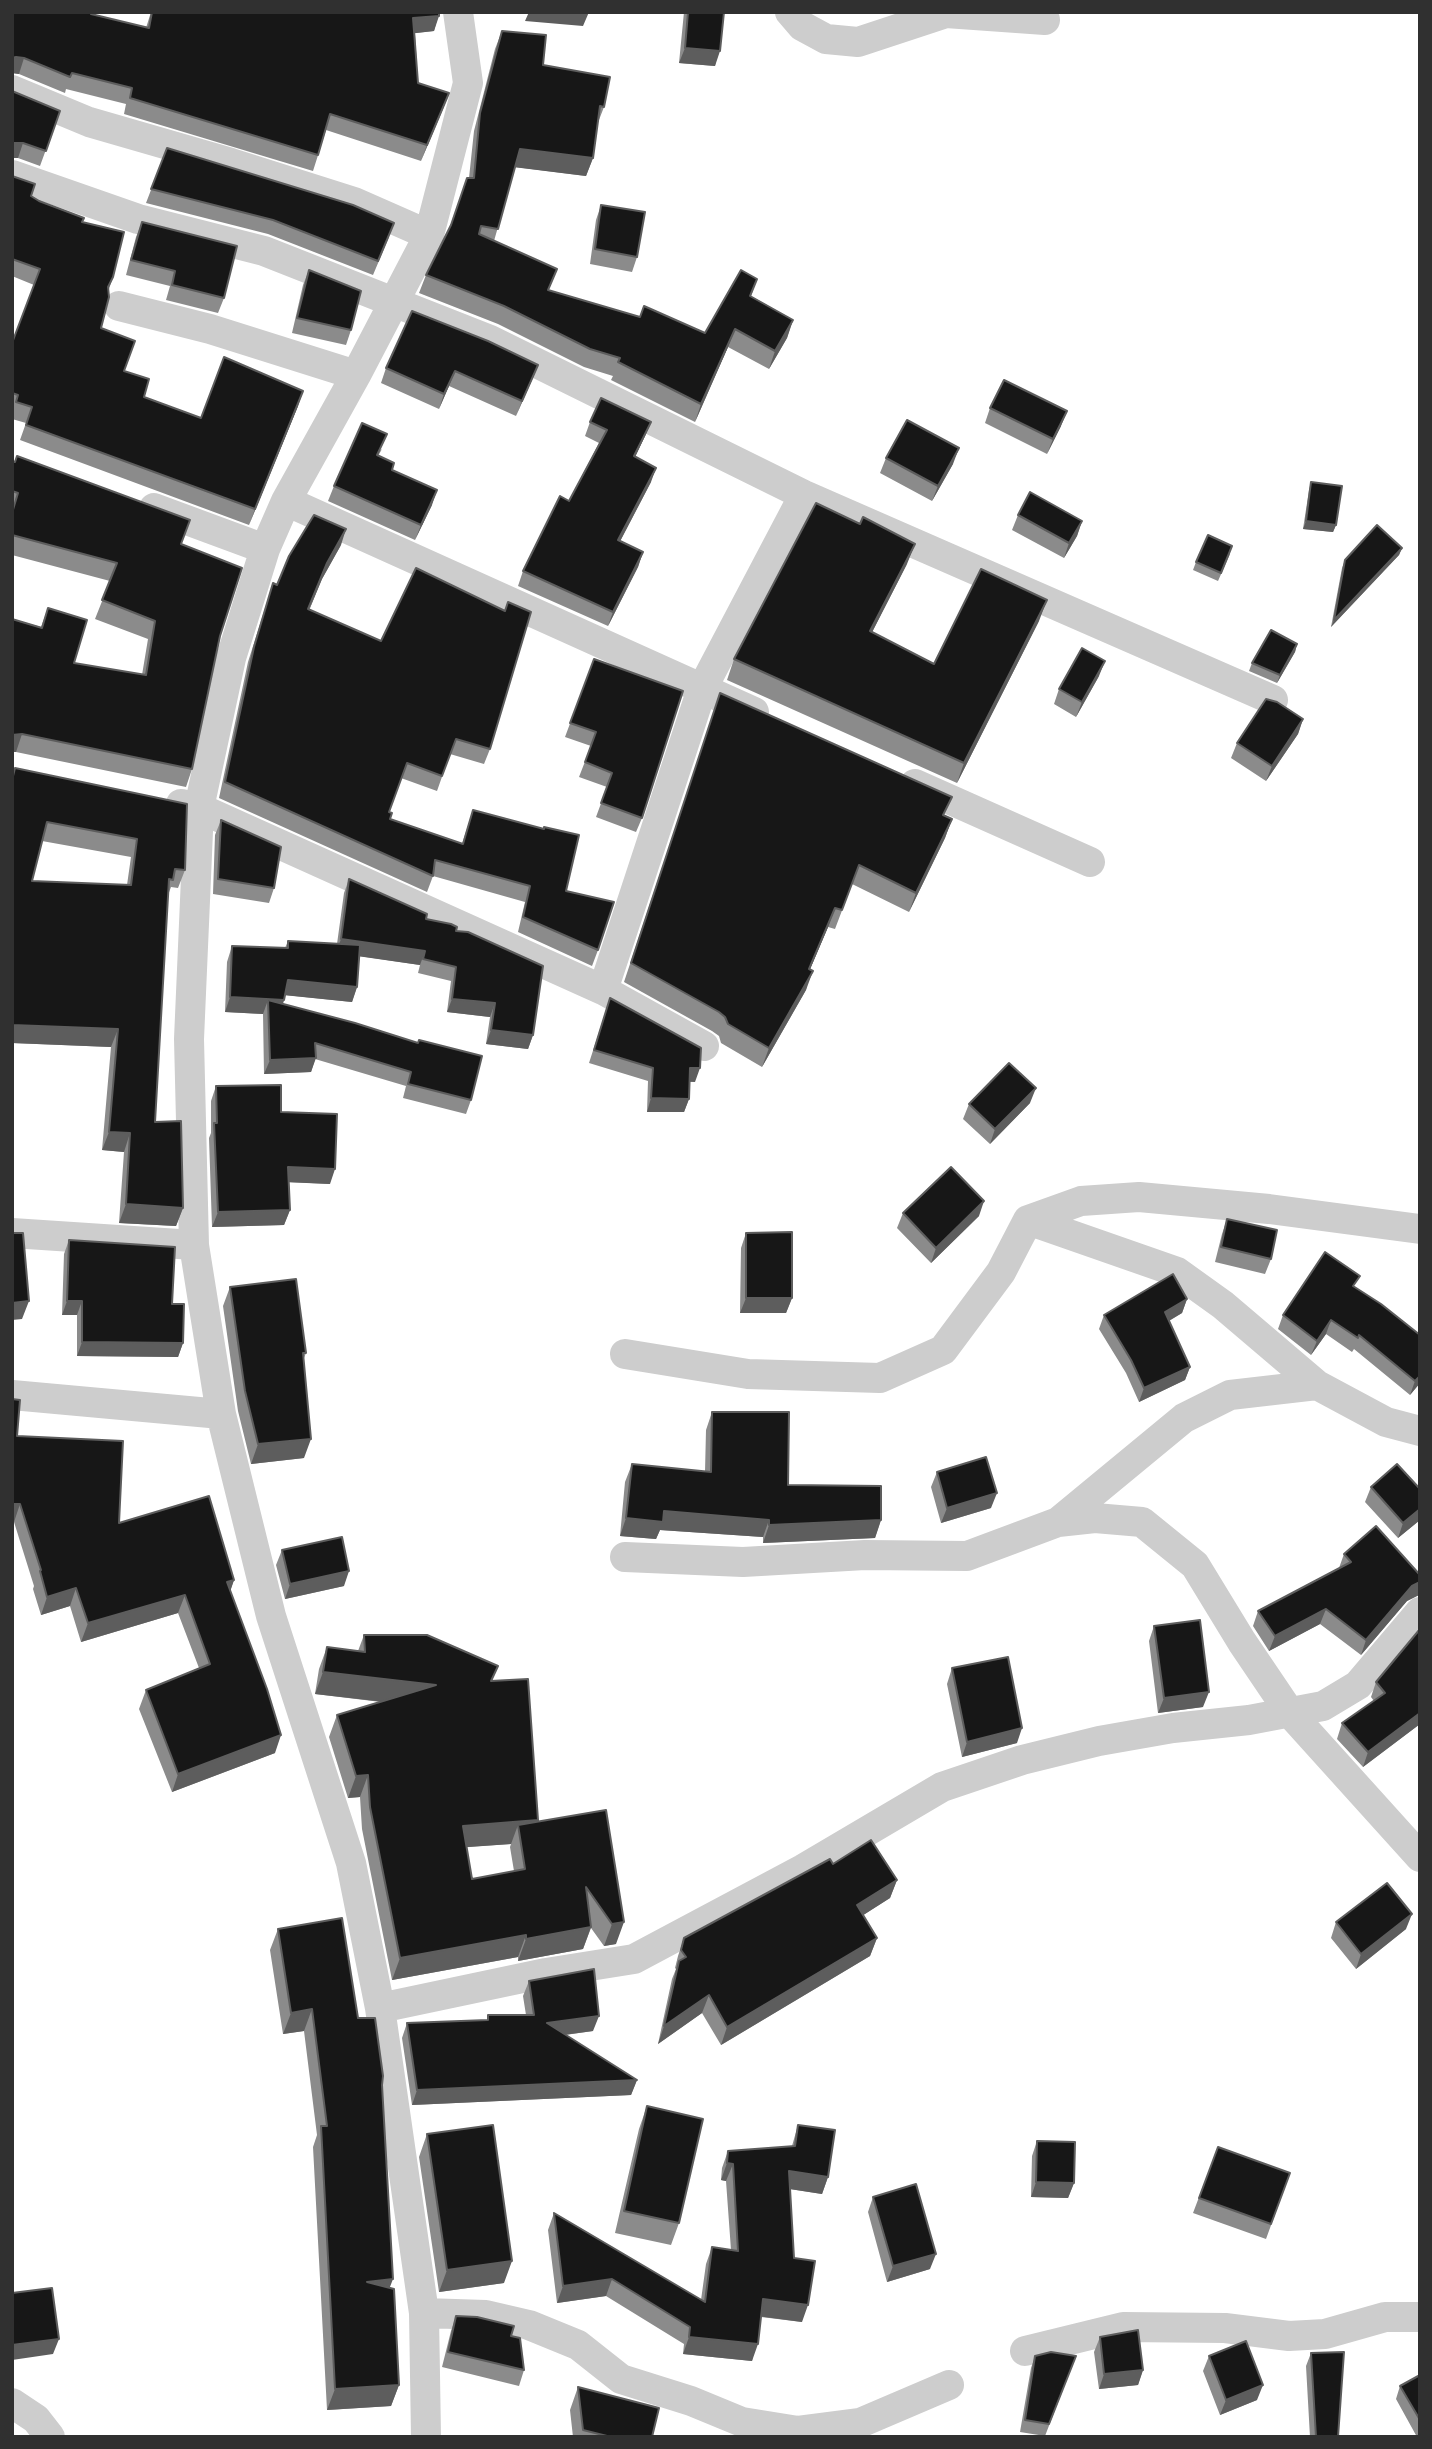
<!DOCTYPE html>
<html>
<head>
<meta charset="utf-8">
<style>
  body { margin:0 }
  #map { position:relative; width:1432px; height:2449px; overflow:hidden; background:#fff; font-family:"Asap Condensed",sans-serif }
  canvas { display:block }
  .frame { position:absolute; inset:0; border:14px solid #303030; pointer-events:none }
</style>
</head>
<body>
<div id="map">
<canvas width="1432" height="2449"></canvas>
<div class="frame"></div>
</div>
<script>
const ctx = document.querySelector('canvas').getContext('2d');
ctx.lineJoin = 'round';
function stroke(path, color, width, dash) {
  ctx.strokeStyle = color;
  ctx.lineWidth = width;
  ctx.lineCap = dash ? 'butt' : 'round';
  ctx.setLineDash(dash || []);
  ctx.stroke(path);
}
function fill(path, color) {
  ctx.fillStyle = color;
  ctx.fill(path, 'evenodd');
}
const minor = new Path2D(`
  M790 12 802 26 826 39 858 42 946 13 1045 20
  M12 90 89 122 231 163 354 202 429 235
  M12 175 138 219 264 251 490 340 804 495 1273 700
  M119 306 210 329 356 375
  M286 501 754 712
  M154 508 265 549
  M915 784 1090 862
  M181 804 199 808 603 990 704 1046
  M603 990 702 689 804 495
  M1028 1220 1177 1272 1223 1305 1317 1385 1386 1422 1420 1431
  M12 1233 194 1245
  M625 1354 748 1374 880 1378 943 1350 1001 1272 1028 1220 1081 1201 1139 1197 1269 1209 1420 1229
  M12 1395 221 1414
  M1058 1522 1184 1418 1230 1395 1317 1385
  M625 1557 743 1562 865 1555 967 1556 1058 1522 1095 1518 1142 1522 1195 1565 1242 1642 1290 1713 1420 1857
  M380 2008 546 1973 634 1959 803 1869 942 1787 1022 1760 1099 1741 1173 1728 1249 1720 1323 1706 1358 1685 1420 1612
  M424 2313 486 2315 529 2325 578 2345 621 2379 691 2401 742 2422 798 2431 860 2423 949 2385
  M1025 2351 1123 2327 1225 2328 1289 2336 1325 2334 1385 2317H1420
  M12 2403 36 2419 50 2437
  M426 2437 424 2313 380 2008 351 1863 271 1616 221 1414 194 1245 189 1039 199 808 231 658 265 549 286 501 356 375 429 235 468 83 458 12`);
const wall = new Path2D(`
  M12 12 91 14 146 28 151 12H439L434 31 415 33 418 83 449 93 421 161 326 130 313 171 124 114 126 104 66 89 65 93 19 74 12 73Z
  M684 12H724L715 66 679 63Z
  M502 31 543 65 604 107 597 125 593 158 586 176 515 167 494 241 549 290 640 317 705 333 757 279 751 296 793 320 787 338 769 369 728 347 695 422 611 380 613 376 584 367 498 324 419 293 426 275 450 227 469 178 474 131 495 49Z
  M12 91 60 111 40 166 18 158Z
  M167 148 389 237 373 275 268 234 146 203Z
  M12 176 31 196 82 222 113 277 108 292 101 328 124 371 144 397 201 418 298 406 249 525 20 440 26 423 12 419V343L34 285 12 276Z
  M601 205 637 257 632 272 590 264 596 220Z
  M142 222 224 298 218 313 166 300 170 286 126 275 136 237Z
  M309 270 351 330 346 345 292 333 303 285Z
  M538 365 516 416 449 386 439 409 381 383 386 368Z
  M990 408 1061 426 1047 454 985 423Z
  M590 422H651L645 436 635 457 651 482 620 541 643 552 638 567 608 626 518 586 523 571 569 501 599 443 585 436Z
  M382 449 378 456 392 470 432 505 415 540 328 501 334 486Z
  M886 458 953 464 932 501 880 473Z
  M12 461 181 545 220 636 192 769 186 787 16 752H12V619L41 627 48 608 74 663 142 675 148 639 95 619 110 581 12 555Z
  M1311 482 1336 525 1333 532 1303 529 1309 490Z
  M1018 515 1082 521 1077 536 1064 558 1012 530Z
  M341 545 322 579 309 610 490 749 484 764 450 754 437 791 401 778 389 812 390 819 462 844 473 810 566 891 598 950 592 966 518 932 525 902 433 876 427 892 219 798 248 662 273 583 277 585Z
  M1402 548 1399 555 1331 627 1342 568 1345 560Z
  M1230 554 1218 581 1193 570 1196 562Z
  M907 564 872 632 934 664 1039 621 957 783 727 680 734 659Z
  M1297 644 1295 652 1277 683 1249 671 1252 663Z
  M594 659 642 818 636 832 596 817 607 787 579 777 591 746 565 737Z
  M1099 676 1076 717 1054 704 1059 689Z
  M720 693 952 819 945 838 909 912 852 884 835 929 828 927 810 969 806 990 762 1067 721 1043 719 1036 712 1031 624 982Z
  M1303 719 1298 734 1266 781 1231 758 1237 743Z
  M15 768 187 804 185 870 178 888 171 887 168 895 155 1122 183 1208 176 1226 119 1223 124 1152 102 1150 111 1047 12 1043V776ZM42 841 131 857 127 885 32 881Z
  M221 820 274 888 269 903 213 894 215 835Z
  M349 879 426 919 456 931 533 1035 528 1049 486 1044 490 1017 447 1012 451 981 418 973 420 965 359 956 357 987 352 1002 285 995 283 1004 471 1100 466 1114 403 1098 406 1086 315 1059 311 1072 264 1074 263 1014 225 1012 227 962 232 946 285 948 288 941 337 944 344 893Z
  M610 998 695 1082H690L689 1099 684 1112H647L648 1081 589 1063Z
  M216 1086 281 1112 330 1184 289 1182 290 1210 284 1225 212 1227 209 1138 211 1133V1101Z
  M1030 1103 990 1144 963 1119 969 1104Z
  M903 1213 979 1216 931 1263 897 1228Z
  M1227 1219 1271 1259 1265 1274 1215 1262 1222 1234Z
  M746 1233 792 1298 786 1313H740L741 1248Z
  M69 1240 172 1304 183 1343 178 1357 77 1356V1315H62L64 1254Z
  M230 1287 306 1353 304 1358V1458L251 1464 238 1411 223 1306Z
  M1356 1288 1420 1335V1383L1410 1395 1354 1349 1352 1352 1326 1334 1311 1355 1278 1329 1283 1315Z
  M1187 1299 1182 1313 1169 1321 1190 1367 1185 1380 1139 1402 1126 1373 1099 1329 1104 1315Z
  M12 1399 17 1436 119 1523 234 1580 230 1591 275 1753 172 1792 139 1709 146 1690 199 1668 178 1613 81 1642 70 1606 41 1615 33 1589 34 1586 14 1522H12Z
  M712 1412 788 1485 881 1520 875 1538 763 1543V1537L660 1530 656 1539 620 1536 625 1482 632 1464 705 1472 706 1430Z
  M937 1472 991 1508 941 1523 931 1487Z
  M1371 1487 1420 1489V1520L1398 1538 1365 1502Z
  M282 1550 344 1586 285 1599 276 1565Z
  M1344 1554 1420 1575 1419 1595 1407 1601 1361 1655 1320 1624 1269 1651 1253 1626 1258 1611 1339 1568Z
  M1154 1626 1203 1707 1158 1713 1149 1641Z
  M1420 1629V1724L1363 1767 1337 1739 1342 1723 1374 1701 1371 1697 1376 1682Z
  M364 1635 492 1681 537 1822 606 1810 616 1944 604 1946 591 1928 583 1949 518 1961V1957L392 1980 362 1829 360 1797 348 1798 329 1737 337 1715 381 1702 315 1694 319 1669 327 1647 358 1651ZM511 1844 510 1847 514 1871 472 1879 466 1847Z
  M952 1668 1017 1743 962 1757 947 1684Z
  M833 1864 897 1880 890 1898 863 1915 877 1938 870 1956 721 2045 702 2013 658 2044 672 1979 676 1969 675 1968 678 1956 684 1938Z
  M1336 1922 1406 1929 1356 1969 1331 1938Z
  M278 1929 358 2018 382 2085 390 2288 399 2385 391 2406 327 2410 313 2147 317 2135 304 2031 283 2034 270 1950Z
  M529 1981 593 2031 565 2035 637 2080 631 2095 412 2105 402 2038 407 2023 487 2020 488 2015H526L523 1996Z
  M647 2106 679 2223 671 2245 615 2233 639 2129Z
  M798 2125 828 2177 822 2194 790 2189 794 2258 802 2322 761 2317 752 2361 683 2354 684 2344 606 2296 557 2303 548 2230 554 2213 701 2300 706 2264 712 2247 731 2250 726 2181 721 2180 722 2168 728 2151 792 2146Z
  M427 2134 504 2283 439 2292 419 2157Z
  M1037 2141 1074 2183 1068 2198 1031 2197 1032 2156Z
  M1218 2147 1290 2173 1266 2239 1193 2213Z
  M873 2197 930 2269 887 2282 868 2212Z
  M456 2316 511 2336 524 2370 519 2386 442 2367 451 2331Z
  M1100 2337 1143 2370 1138 2385 1099 2389 1094 2352Z
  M1311 2353 1338 2437H1310L1306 2366Z
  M1035 2356H1076L1045 2436 1020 2432 1031 2368Z
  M1209 2356 1257 2400 1220 2415 1203 2371Z
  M1420 2375V2437H1417L1396 2399 1400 2386Z
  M578 2387 652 2437H573L570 2410Z`);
const shadedWall = new Path2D(`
  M529 12H589L583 26 525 21Z
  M439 16 434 31 408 34 413 18Z
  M685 48 720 51 715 66 679 63Z
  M16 57 24 58 19 74 12 73V58Z
  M449 93 443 109 421 161 427 145Z
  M14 142 23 143 18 158H12V143Z
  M520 149 593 158 586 176 513 167Z
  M793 320 787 338 769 369 775 351Z
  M735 329 728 347 695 422 701 404Z
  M538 365 532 380 516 416 522 401Z
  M455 371 449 386 439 409 444 394Z
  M303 391 298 406 249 525 255 509Z
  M1067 411 1061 426 1047 454 1053 439Z
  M651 422 645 436 629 470 634 456Z
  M959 448 953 464 932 501 938 486Z
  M656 468 651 482 613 555 618 540Z
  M437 490 432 505 415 540 421 525Z
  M1082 521 1077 536 1064 558 1069 543Z
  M1306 521 1336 525 1333 532 1303 529Z
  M346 529 341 545 322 579 303 625 327 563Z
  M915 544 907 564 862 652 870 631Z
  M1402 548 1399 555 1331 627 1334 620Z
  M643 552 638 567 608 626 613 612Z
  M1047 600 1039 621 957 783 964 763Z
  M1297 644 1295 652 1277 683 1280 675Z
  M1105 661 1099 676 1076 717 1082 702Z
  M1303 719 1298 734 1266 781 1272 766Z
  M22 734 16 752H12V735Z
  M952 819 945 838 909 912 916 893Z
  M835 908 828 927 802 988 809 969Z
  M341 939 425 951 420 965 336 953Z
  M813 971 806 990 762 1067 769 1048Z
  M288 980 357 987 352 1002 283 995Z
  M230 997 284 1000 279 1015 268 1000 263 1014 225 1012Z
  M452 999 495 1003 490 1017 447 1012Z
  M12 1025 118 1029 111 1047 12 1043Z
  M491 1030 533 1035 528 1049 486 1044Z
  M316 1058 311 1072 264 1074 270 1060Z
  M690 1068H700L695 1082 685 1081Z
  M1036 1088 1030 1103 990 1144 995 1129Z
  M651 1098 689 1099 684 1112H647Z
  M109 1132 130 1133 124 1152 102 1150Z
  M288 1167 335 1169 330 1184 283 1182Z
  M984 1201 979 1216 931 1263 936 1248Z
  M126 1204 183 1208 176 1226 119 1223Z
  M290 1210 284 1225 212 1227 218 1212Z
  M746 1298H792L786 1313H740Z
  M1187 1299 1182 1313 1160 1326 1165 1312Z
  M29 1301 22 1319 12 1320V1303Z
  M67 1301H82L77 1315H62Z
  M1331 1320 1326 1334 1311 1355 1317 1341Z
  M82 1342 183 1343 178 1357 77 1356Z
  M1190 1367 1185 1380 1139 1402 1144 1388Z
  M1420 1376V1383L1410 1395 1415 1381Z
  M311 1439 304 1458 251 1464 258 1444Z
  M997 1493 991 1508 941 1523 947 1508Z
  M12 1504H20L14 1522H12Z
  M1420 1509V1520L1398 1538 1403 1523Z
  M664 1511 769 1520 763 1537 660 1530 656 1539 620 1536 626 1518Z
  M881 1520 875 1538 763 1543 769 1525Z
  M349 1571 344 1586 285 1599 290 1584Z
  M234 1580 228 1598 227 1582Z
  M1420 1582 1419 1595 1407 1601 1361 1655 1366 1640 1412 1586Z
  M76 1588 70 1606 41 1615 47 1597Z
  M185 1595 178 1613 81 1642 88 1623Z
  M1326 1609 1320 1624 1269 1651 1275 1636Z
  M323 1672 436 1685 428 1707 315 1694Z
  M1209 1692 1203 1707 1158 1713 1164 1698Z
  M1420 1713V1724L1363 1767 1368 1752Z
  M1022 1728 1017 1743 962 1757 967 1742Z
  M281 1735 275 1753 172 1792 178 1774Z
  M368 1775 360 1797 348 1798 356 1776Z
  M538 1820 530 1842 518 1825 511 1844 455 1848 463 1826Z
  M897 1880 890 1898 851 1923 857 1905Z
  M1412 1914 1406 1929 1356 1969 1361 1954Z
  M624 1922 616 1944 604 1946 612 1924Z
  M591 1927 583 1949 518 1961 526 1939Z
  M526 1935 518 1957 392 1980 400 1958Z
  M877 1938 870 1956 721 2045 727 2027Z
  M709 1995 702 2013 658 2044 664 2026Z
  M312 2009 304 2031 283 2034 291 2013Z
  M599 2016 593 2031 541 2038 547 2023Z
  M637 2080 631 2095 412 2105 417 2090Z
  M727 2163 733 2164 726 2181 721 2180Z
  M789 2171 828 2177 822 2194 783 2188Z
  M1036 2182 1074 2183 1068 2198 1031 2197Z
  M936 2254 930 2269 887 2282 893 2266Z
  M512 2261 504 2283 439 2292 447 2270Z
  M393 2279 385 2300 367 2282Z
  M612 2279 606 2296 557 2303 563 2286Z
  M763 2299 808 2305 802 2322 757 2316Z
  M689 2337 758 2344 752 2361 683 2354Z
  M59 2339 53 2354 12 2360V2345Z
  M1143 2370 1138 2385 1099 2389 1104 2374Z
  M399 2385 391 2406 327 2410 335 2389Z
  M1263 2385 1257 2400 1220 2415 1226 2400Z`);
const building = new Path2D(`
  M12 12H92L91 14 149 28 152 12H439V16L413 18 418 83 449 93 427 145 330 114 318 155 130 98 132 88 72 73 70 77 24 58 16 57 12 58Z
  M688 12H724L720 51 685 48Z
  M502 31 546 35 543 65 610 77 604 107 600 106 593 158 520 149 498 229 481 226 479 234 557 269 548 290 640 317 644 306 705 333 741 270 757 279 750 296 793 320 775 351 735 329 701 404 618 362 620 358 590 349 504 306 426 275 451 225 467 178H474L480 113Z
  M12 91 60 111 46 151 23 143H12Z
  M167 148 353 205 394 223 378 261 273 220 151 189Z
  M12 176 35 184 31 196 39 201 84 218 82 222 124 232 113 277 108 287 109 297 101 328 135 341 124 371 149 379 144 397 201 418 224 357 303 391 255 509 26 425 32 407 16 402 18 395 12 393V343L40 269 12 259Z
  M601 205 645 212 637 257 595 249Z
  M142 222 237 246 224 298 172 285 175 271 131 260Z
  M309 270 361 291 351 330 297 318Z
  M412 311 488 341 538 365 522 401 455 371 444 394 386 368Z
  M1004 380 1067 411 1053 439 990 408Z
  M601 398 651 422 634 456 656 468 618 540 643 552 613 612 523 571 560 496 569 501 607 430 590 422Z
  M907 420 959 448 938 486 886 458Z
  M362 423 387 434 377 455 394 463 392 470 437 490 421 525 334 486Z
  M17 456 190 520 181 544 242 568 220 636 192 769 22 734 12 735V619L42 628 48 608 87 620 74 663 146 675 155 621 102 600 117 563 12 535V513L18 493 12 491V461L15 462Z
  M1311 482 1342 486 1336 525 1306 521Z
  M1030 492 1082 521 1069 543 1018 515Z
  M816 503 860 524 863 517 915 544 870 631 934 664 981 569 1047 600 964 763 734 659Z
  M314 515 346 529 327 563 308 609 381 641 416 568 505 611 508 602 531 612 490 749 456 739 442 776 407 763 389 812 392 813 390 819 463 844 473 810 544 829V827L579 835 566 891 614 902 598 950 523 917 530 886 435 860 433 876 225 782 254 647 273 583 277 585 289 556Z
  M1377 525 1402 548 1334 620 1345 560Z
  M1208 535 1232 546 1221 573 1196 562Z
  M1271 630 1297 644 1280 675 1252 663Z
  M1082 648 1105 661 1082 702 1059 689Z
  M594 659 683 691 642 818 601 803 612 773 585 762 596 732 570 723Z
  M720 693 952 797 943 815 952 819 916 893 859 865 842 910 835 908 809 969 813 971 769 1048 728 1024 725 1017 719 1012 631 963Z
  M1266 699 1277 702 1303 719 1272 766 1237 743Z
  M15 768 187 804 185 870 175 869 173 880 169 879 155 1122 181 1121 183 1208 126 1204 130 1133 109 1132 118 1029 12 1025V780ZM47 822 137 839 131 885 32 881Z
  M221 820 281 847 274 888 218 879Z
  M349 879 427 914 426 919 451 924 457 927 456 931 468 932 543 966 533 1035 491 1030 495 1003 452 999 456 967 423 959 425 951 341 939Z
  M288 941 360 945 357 987 288 980 284 1000 230 997 232 946 288 948Z
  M610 998 701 1048 700 1068H690L689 1099 651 1098 653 1068 594 1050Z
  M268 1000 355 1023 418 1043 419 1040 482 1056 471 1100 408 1084 411 1072 315 1043 316 1058 270 1060Z
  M1009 1063 1036 1088 995 1129 969 1104Z
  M281 1085V1112L337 1114 335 1169 288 1167 290 1210 218 1212 214 1123H217L216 1086Z
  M951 1167 984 1201 936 1248 903 1213Z
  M1227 1219 1277 1230 1271 1259 1221 1247Z
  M792 1232V1298H746V1233Z
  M12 1233H23L29 1301 12 1303Z
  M69 1240 175 1247 172 1304H184L183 1343 82 1342V1301H67Z
  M1325 1252 1360 1276 1353 1286 1381 1304 1420 1335V1376L1415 1381 1359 1335 1358 1338 1331 1320 1317 1341 1283 1315Z
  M1173 1274 1187 1299 1165 1312 1190 1367 1144 1388 1131 1360 1104 1315Z
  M296 1279 306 1353H303L311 1439 258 1444 245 1391 230 1287Z
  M12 1399 20 1400 17 1436 123 1441 119 1523 209 1496 234 1580 227 1582 267 1689 281 1735 178 1774 146 1690 210 1664 185 1595 88 1623 76 1588 47 1597 40 1571 41 1570 20 1504H12Z
  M712 1412H789L788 1485 881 1486V1520L769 1525V1520L664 1511 663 1522 626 1518 632 1464 711 1472Z
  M986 1457 997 1493 947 1508 937 1472Z
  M1397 1464 1420 1489V1509L1403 1523 1371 1487Z
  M1376 1526 1420 1575V1582L1412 1586 1366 1640 1326 1609 1275 1636 1258 1611 1351 1562 1344 1554Z
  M342 1537 349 1571 290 1584 282 1550Z
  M1200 1620 1209 1692 1164 1698 1154 1626Z
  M1420 1629V1713L1368 1752 1342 1723 1385 1693 1376 1682Z
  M364 1635H427L498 1666 491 1681 528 1679 538 1820 463 1826 472 1879 525 1869 518 1825 606 1810 624 1922 612 1924 586 1887 591 1927 526 1939V1935L400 1958 370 1807 368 1775 356 1776 337 1715 436 1685 323 1672 327 1647 365 1652Z
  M1008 1657 1022 1728 967 1742 952 1668Z
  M871 1840 897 1880 857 1905 877 1938 727 2027 709 1995 664 2026 679 1961 686 1957 681 1950 684 1938 830 1859 833 1864Z
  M1387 1883 1412 1914 1361 1954 1336 1922Z
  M342 1918 358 2018H375L383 2076 382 2085 393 2279 367 2282 394 2289 399 2385 335 2389 321 2126H327L312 2009 291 2013 278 1929Z
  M594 1969 599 2016 547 2023 637 2080 417 2090 407 2023 488 2020V2015H534L529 1981Z
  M647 2106 703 2119 679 2223 624 2211Z
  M493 2125 512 2261 447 2270 427 2134Z
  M798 2125 835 2130 828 2177 789 2171 794 2258 815 2261 808 2305 763 2299 758 2344 689 2337 690 2327 612 2279 563 2286 554 2213 705 2302 712 2247 738 2251 733 2164 727 2163 728 2151 795 2146Z
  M1037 2141 1075 2142 1074 2183 1036 2182Z
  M1218 2147 1290 2173 1271 2224 1199 2198Z
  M916 2184 936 2254 893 2266 873 2197Z
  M52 2288 59 2339 12 2345V2293Z
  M456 2316 477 2317 514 2326 511 2336 520 2338 524 2370 448 2352Z
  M1138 2330 1143 2370 1104 2374 1100 2337Z
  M1246 2341 1263 2385 1226 2400 1209 2356Z
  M1051 2352 1076 2356 1049 2424 1025 2420 1035 2356Z
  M1344 2352 1338 2437H1316L1311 2353Z
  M1420 2375V2420L1400 2386Z
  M578 2387 659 2408 652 2437H611L583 2430Z`);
stroke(minor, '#cdcdcd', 30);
fill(wall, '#8b8b8b');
fill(shadedWall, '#5d5d5d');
fill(building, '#171717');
stroke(building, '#5d5d5d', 2);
</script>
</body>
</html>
